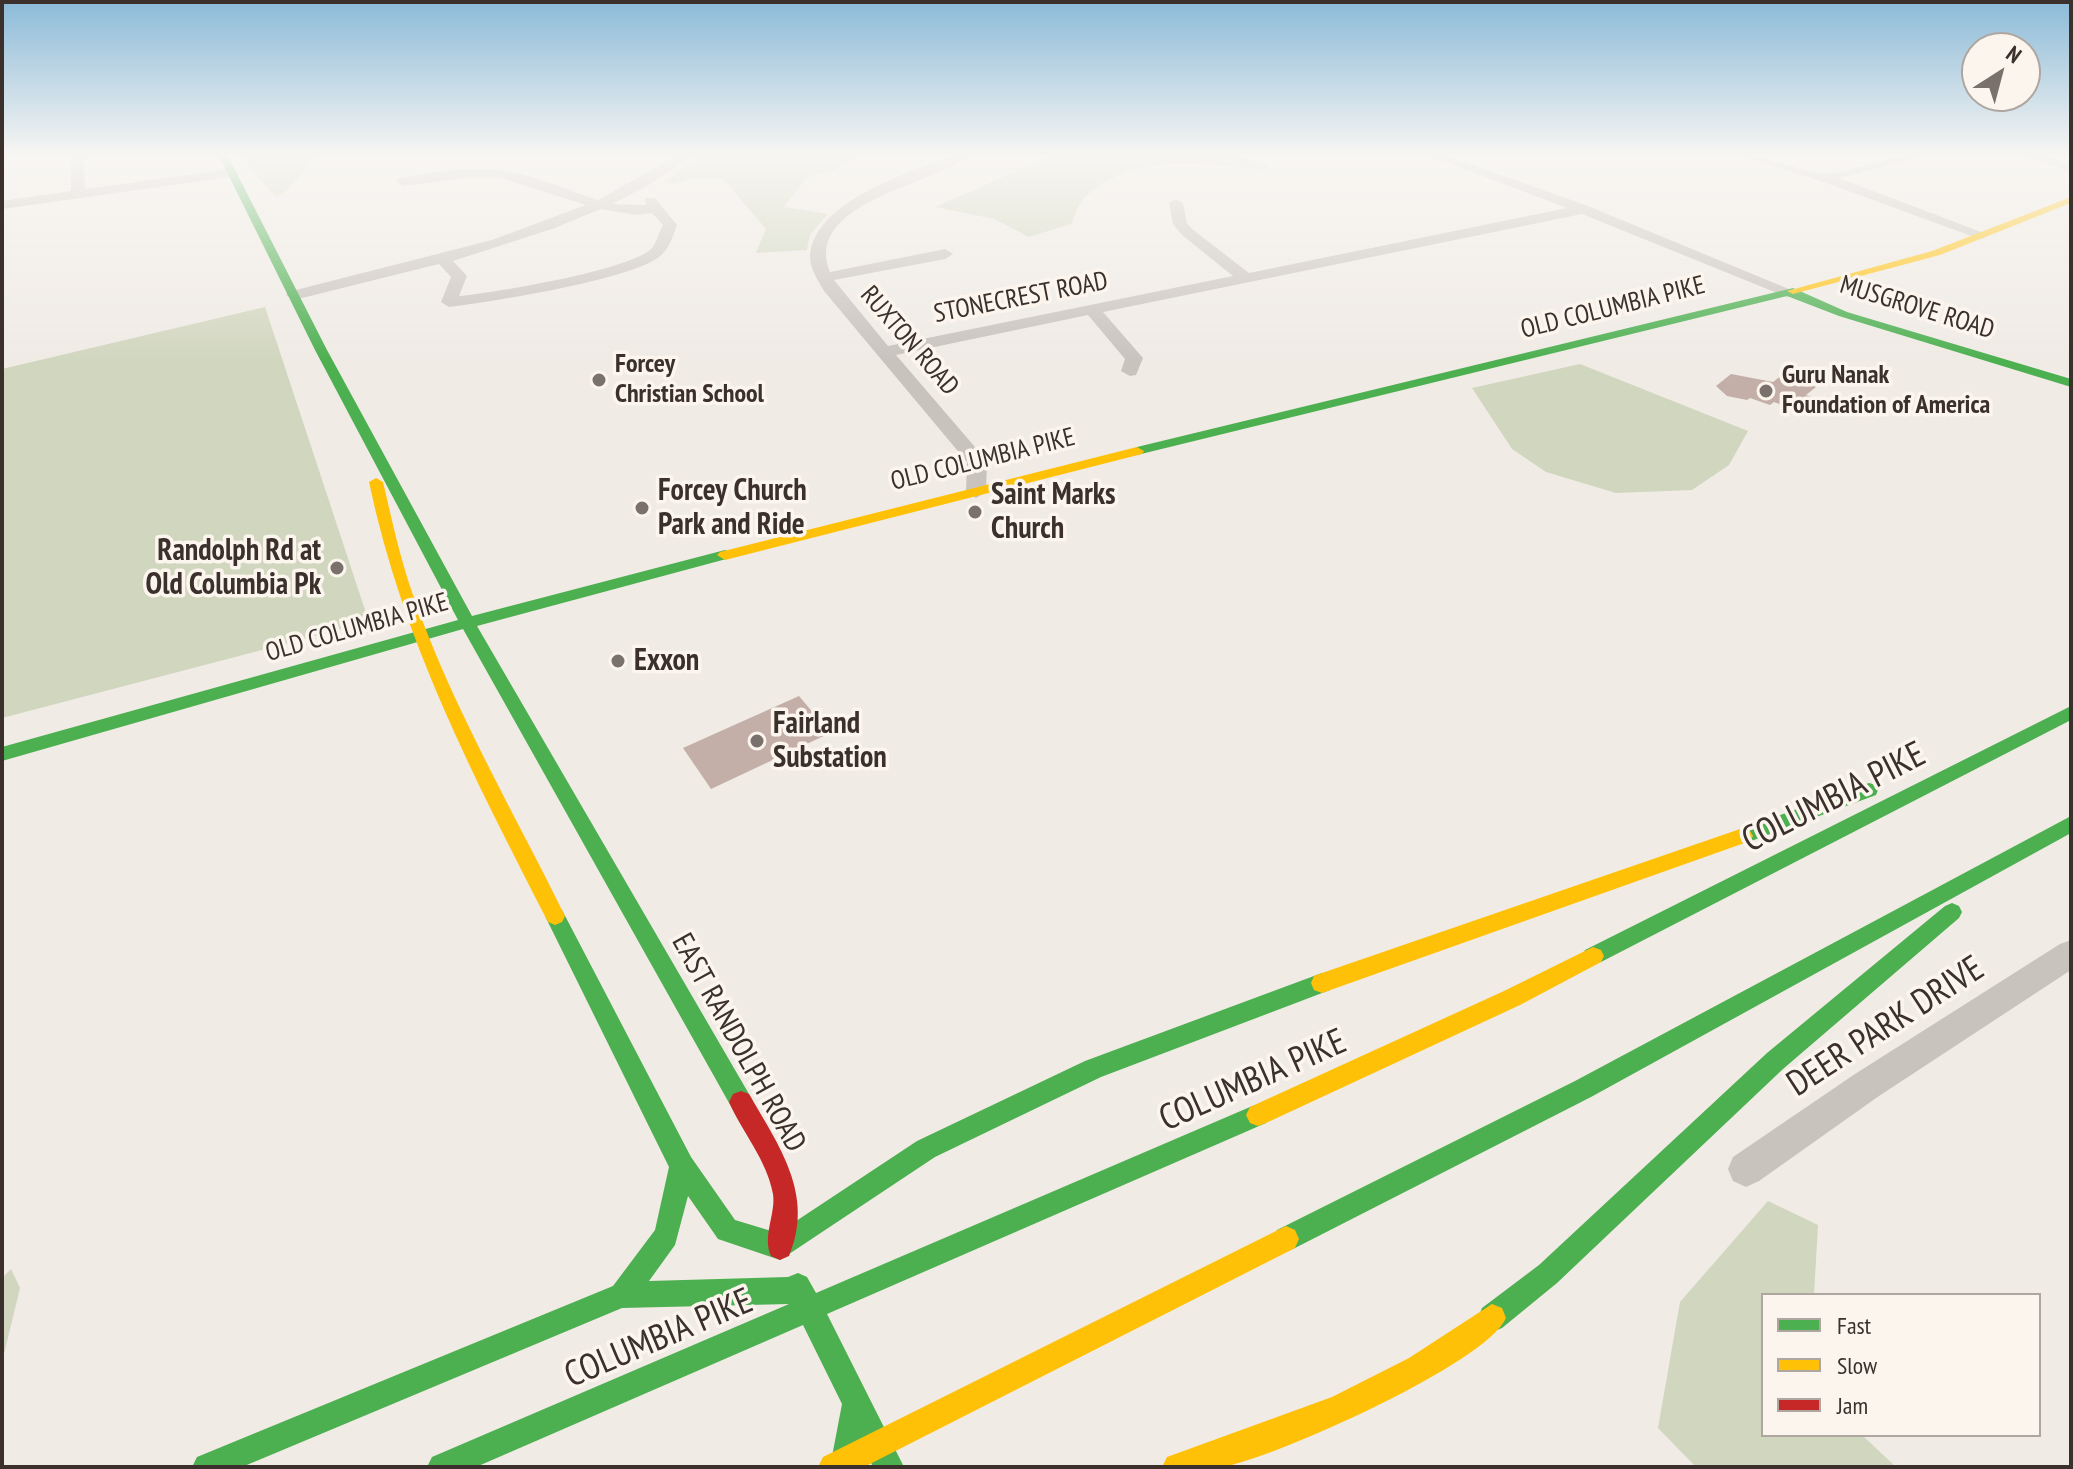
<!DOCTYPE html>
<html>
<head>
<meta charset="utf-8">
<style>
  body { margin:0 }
  #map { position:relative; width:2073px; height:1469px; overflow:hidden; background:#f0ebe5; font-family:"PT Sans Narrow",sans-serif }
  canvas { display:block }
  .frame { position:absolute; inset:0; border:4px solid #3b302b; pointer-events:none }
  .legend { position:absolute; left:1761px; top:1293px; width:280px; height:144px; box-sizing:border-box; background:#fbf5ee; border:2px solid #aea6a0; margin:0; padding:10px 14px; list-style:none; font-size:24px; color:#3b302b }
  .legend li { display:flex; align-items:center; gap:16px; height:40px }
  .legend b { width:40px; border:2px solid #aea6a0 }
  .north { position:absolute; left:1961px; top:32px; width:80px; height:80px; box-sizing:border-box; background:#fbf5ee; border:2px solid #aea6a0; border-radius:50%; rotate:36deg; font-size:22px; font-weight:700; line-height:32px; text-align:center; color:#3b302b }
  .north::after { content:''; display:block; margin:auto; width:28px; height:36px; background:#7a716c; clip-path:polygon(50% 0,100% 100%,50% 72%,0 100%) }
</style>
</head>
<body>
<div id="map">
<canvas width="2073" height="1469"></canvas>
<div class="frame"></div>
<ul class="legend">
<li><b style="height:10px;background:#4caf50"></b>Fast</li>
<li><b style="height:10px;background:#ffc107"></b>Slow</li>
<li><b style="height:10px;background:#c62828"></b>Jam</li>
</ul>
<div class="north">N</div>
</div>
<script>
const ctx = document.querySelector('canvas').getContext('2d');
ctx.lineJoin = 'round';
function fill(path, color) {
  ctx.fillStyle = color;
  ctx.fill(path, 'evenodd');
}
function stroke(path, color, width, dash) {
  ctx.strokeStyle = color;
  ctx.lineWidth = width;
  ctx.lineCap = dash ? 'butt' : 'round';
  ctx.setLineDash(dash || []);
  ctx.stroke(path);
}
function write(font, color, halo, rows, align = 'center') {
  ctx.font = font + ' "PT Sans Narrow",sans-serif';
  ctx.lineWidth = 7;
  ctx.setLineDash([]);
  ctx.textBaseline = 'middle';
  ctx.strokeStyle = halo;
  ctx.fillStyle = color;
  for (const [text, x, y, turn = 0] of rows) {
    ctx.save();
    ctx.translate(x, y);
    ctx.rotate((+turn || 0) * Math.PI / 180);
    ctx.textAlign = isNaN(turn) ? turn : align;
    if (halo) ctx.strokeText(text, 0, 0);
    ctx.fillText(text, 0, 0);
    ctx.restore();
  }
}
const green = new Path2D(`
  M244 156H317C302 168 294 191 276 197L252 171Z
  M701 156H859L835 170 807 178 784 207 828 214 810 235 807 250 756 253 766 229 723 179 695 178 673 184 663 182Z
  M1051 156H1240L1270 165 1265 170C1207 164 1131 152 1085 197 1078 203 1075 216 1071 224L1029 237 994 219 935 207Z
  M265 307 369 622 2 718V369Z
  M1580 364 1748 431 1729 465 1692 490 1616 493 1546 472 1512 449 1472 388Z
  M1768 1201 1818 1225 1814 1295H1763V1435H1862L1896 1467H1696L1658 1428 1680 1302Z
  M11 1269 20 1288 2 1362V1278Z`);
const building = new Path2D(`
  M1731 374 1773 382 1782 375 1816 387 1806 395 1815 398 1801 412 1774 402 1770 405 1750 398 1747 400 1727 396 1716 386Z
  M799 696 830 733 711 789 683 748Z`);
const street = new Path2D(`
  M71 156H84L85 189 230 169 237 173 230 177 2 209V201L71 191Z
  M677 156H693L647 186 612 204 646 205 645 198H655L677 225C673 236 669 250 659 257 629 280 491 302 449 307L441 302 451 277 439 264 294 300 286 295 288 292 492 240 586 205 501 178H464L403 186 396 182 398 179C438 170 481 165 521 174 547 180 572 192 598 200ZM601 209 636 215 652 213 663 225C659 232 657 242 652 248 632 270 493 293 459 296L467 276 453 261 552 229Z
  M951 156H969C936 184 802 202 830 272L945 249 953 254 945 259 834 280 888 346 1233 276 1182 235 1173 224 1169 203 1176 199 1183 203 1187 223 1192 229 1249 273 1567 208 1430 156H1448L1588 206 1796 292 1788 297 1782 295 1582 214 1103 312 1143 358 1136 375 1130 376 1121 371 1125 359 1088 315 896 355 987 461 986 492 976 498 966 492 967 462 824 291C819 282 810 269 810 257 812 202 910 172 951 156Z
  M1741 156C1770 155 1794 170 1822 173 1842 176 1886 156 1915 156L1914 159 1839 178 1989 235 1982 239 1977 238 1832 185Z
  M2025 156H2045L2071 164V172Z
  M2071 940V970L1879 1096 1759 1181 1746 1187 1733 1181 1728 1169 1733 1157 1855 1074 2060 944Z`);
const fast = new Path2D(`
  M219 156H228L327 350 472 616 725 550 733 555 730 558 477 626 749 1094 753 1102 749 1110 741 1113 733 1110 463 629 2 761V747L458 620 315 350Z
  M1793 288 1847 312 2071 379V387L1839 316 1787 296 1137 455 1130 451 1137 447Z
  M2071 706V720L1601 962 1593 965 1585 962 1582 956 1585 950Z
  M1869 783 1876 785 1878 790 1876 795 1743 844 1736 841 1733 836 1736 831Z
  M2071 816V833L1591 1097 1295 1248 1286 1252 1277 1248 1273 1239 1277 1230 1575 1081Z
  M1952 903 1959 906 1962 912 1959 918 1783 1069 1557 1283 1502 1328 1492 1332 1482 1328 1478 1318 1482 1308 1539 1265 1767 1053 1945 906Z
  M555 907 562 910 691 1157 735 1220 778 1233 917 1141 1085 1061 1322 973 1330 976 1333 983 1330 990 1101 1077 935 1157 780 1260 718 1239 688 1196 675 1245 649 1281 788 1277 798 1273 807 1277 816 1293 1250 1107 1258 1104 1266 1107 1270 1115 1266 1123 827 1314 904 1467H873L863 1446 860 1467H830L842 1404 803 1325 476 1467H427L432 1457 789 1304 622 1308 242 1467H192L197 1457 613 1286 655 1230 669 1167 545 916 548 910Z`);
const slow = new Path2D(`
  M2071 197V203L1940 255 1793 294 1787 291 1932 251Z
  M1137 447 1144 451 1142 454 725 560 717 555 720 552Z
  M376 478 383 482C392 520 400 558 413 595 452 707 513 810 565 916L562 922 555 925 548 922C474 777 403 643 369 482Z
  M1743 828 1750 831 1753 836 1750 841 1322 993 1314 990 1311 983 1314 976 1322 973Z
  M1593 947 1601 950 1604 956 1601 962 1520 1005 1266 1123 1258 1126 1250 1123 1246 1115 1250 1107 1504 991Z
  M1286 1226 1295 1230 1299 1239 1295 1248 864 1467H818L823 1457Z
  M1492 1304 1502 1308 1506 1318C1487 1363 1274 1458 1223 1467 1204 1469 1182 1467 1162 1467L1167 1457 1332 1397 1409 1358Z`);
const jam = new Path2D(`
  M741 1091 749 1094C779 1146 815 1195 789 1256L780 1260 771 1256C762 1236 776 1214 773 1194 767 1160 742 1132 729 1102L733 1094Z`);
const markers = [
  [599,380,8,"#7a716c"],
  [1766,391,8,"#7a716c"],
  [642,508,8,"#7a716c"],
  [975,512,8,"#7a716c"],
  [337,568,8,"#7a716c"],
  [618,661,8,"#7a716c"],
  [757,741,8,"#7a716c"]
];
const farStreetnames = [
  ["STONECREST ROAD",1021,298,-11],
  ["OLD COLUMBIA PIKE",1613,308,-14],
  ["MUSGROVE ROAD",1917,308,17],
  ["RUXTON ROAD",909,341,49],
  ["OLD COLUMBIA PIKE",983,460,-14],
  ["OLD COLUMBIA PIKE",357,628,-16]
];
const farPoinames = [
  ["Forcey",615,365],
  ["Christian School",615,395],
  ["Guru Nanak",1782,376],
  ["Foundation of America",1782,406]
];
const poiNames = [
  ["Forcey Church",658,491],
  ["Park and Ride",658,525],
  ["Saint Marks",991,495],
  ["Church",991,529],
  ["Randolph Rd at",321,551,"right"],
  ["Old Columbia Pk",321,585,"right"],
  ["Exxon",634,661],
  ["Fairland",773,724],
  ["Substation",773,758]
];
const streetNames = [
  ["EAST RANDOLPH ROAD",738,1043,61]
];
const nearStreetnames = [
  ["COLUMBIA PIKE",1834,798,-27],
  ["DEER PARK DRIVE",1886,1027,-33],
  ["COLUMBIA PIKE",1253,1081,-24],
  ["COLUMBIA PIKE",659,1339,-23]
];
fill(green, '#d1d6bf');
fill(building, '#c3afa7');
fill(street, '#c9c3be');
fill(fast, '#4caf50');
fill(slow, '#ffc107');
fill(jam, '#c62828');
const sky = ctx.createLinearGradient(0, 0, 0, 361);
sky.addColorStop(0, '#8bbad8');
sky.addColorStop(0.43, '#f8f6f3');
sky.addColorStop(1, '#f8f6f300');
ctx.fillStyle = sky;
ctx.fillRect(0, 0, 2073, 361);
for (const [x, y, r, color] of markers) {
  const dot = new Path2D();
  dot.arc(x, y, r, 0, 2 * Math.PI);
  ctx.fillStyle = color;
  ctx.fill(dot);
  stroke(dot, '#fbf5ee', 3);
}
write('26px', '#3b302b', '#fbf5ee', farStreetnames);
write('bold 26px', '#3b302b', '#fbf5ee', farPoinames, 'left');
write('bold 30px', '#3b302b', '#fbf5ee', poiNames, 'left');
write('30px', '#3b302b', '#fbf5ee', streetNames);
write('36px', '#3b302b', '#fbf5ee', nearStreetnames);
</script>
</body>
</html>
